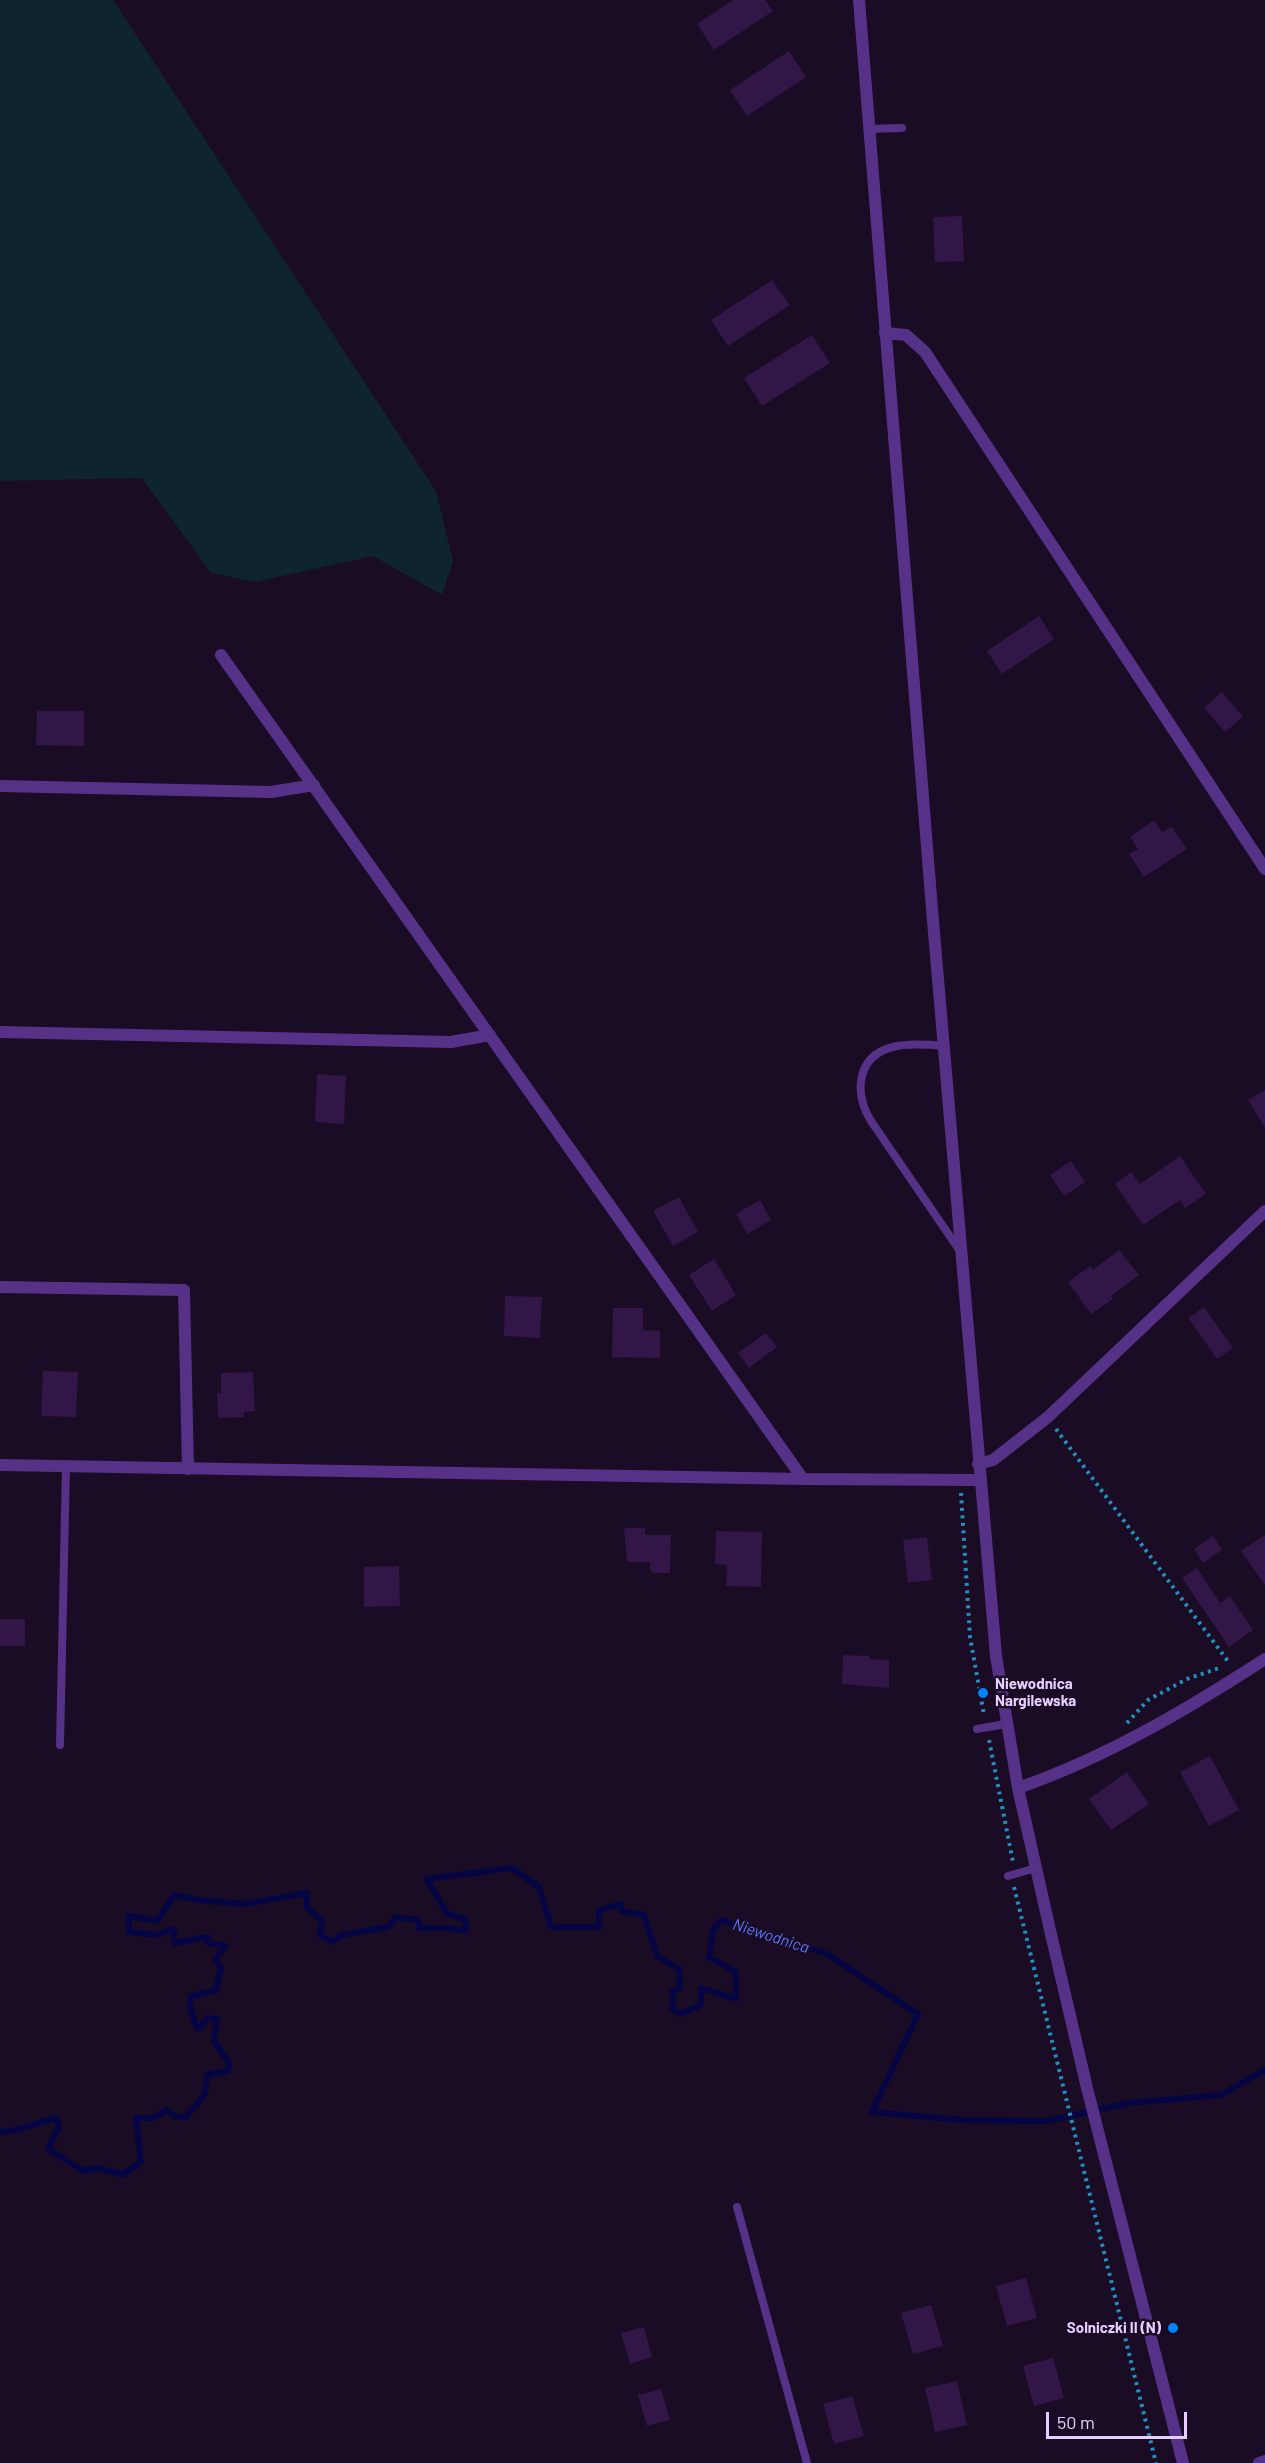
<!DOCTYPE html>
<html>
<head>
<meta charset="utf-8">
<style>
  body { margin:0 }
  #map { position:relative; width:1265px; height:2463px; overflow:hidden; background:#190c24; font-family:Barlow,sans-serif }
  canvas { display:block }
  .scale { position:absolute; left:1046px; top:2412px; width:141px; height:27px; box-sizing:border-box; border:3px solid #e6cfff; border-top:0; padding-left:8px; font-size:18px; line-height:21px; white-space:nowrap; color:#e6cfff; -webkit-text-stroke:4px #190c24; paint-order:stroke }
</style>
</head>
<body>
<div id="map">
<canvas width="1265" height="2463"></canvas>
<div class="scale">50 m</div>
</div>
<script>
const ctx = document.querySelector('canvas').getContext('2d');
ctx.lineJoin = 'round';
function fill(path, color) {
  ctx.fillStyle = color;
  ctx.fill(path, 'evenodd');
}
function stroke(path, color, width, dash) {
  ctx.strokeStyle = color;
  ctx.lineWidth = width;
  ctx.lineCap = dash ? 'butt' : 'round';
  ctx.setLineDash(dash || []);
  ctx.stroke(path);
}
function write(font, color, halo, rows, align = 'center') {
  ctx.font = font + ' Barlow,sans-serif';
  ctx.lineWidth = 5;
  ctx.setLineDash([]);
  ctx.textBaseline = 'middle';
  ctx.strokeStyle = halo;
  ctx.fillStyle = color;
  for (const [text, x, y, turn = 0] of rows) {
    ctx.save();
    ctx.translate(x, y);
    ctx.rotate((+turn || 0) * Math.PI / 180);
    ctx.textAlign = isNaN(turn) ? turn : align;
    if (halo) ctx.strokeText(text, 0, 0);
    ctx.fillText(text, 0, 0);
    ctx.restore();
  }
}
const green = new Path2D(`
  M0 0H113L436 491 453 561 442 595 373 556 255 582 211 573 142 478 0 481Z`);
const stream = new Path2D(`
  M0 2132C20 2132 36 2122 56 2118L59 2127 48 2149 84 2171 98 2168 123 2175 141 2162 136 2118H154L166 2110 177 2117H186L205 2094 207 2075 228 2071 229 2063 214 2040 217 2019 208 2018 200 2028H197L190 2007 191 1996 216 1990 221 1968 215 1959 225 1946 208 1943V1937L174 1943V1929L157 1935 129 1932V1916L157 1921 174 1895 199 1900 245 1904 307 1893V1907L322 1921 320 1935 332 1942 343 1935 388 1927 396 1917 419 1920V1928H448L466 1931V1919L447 1914 427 1879 512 1868 539 1887 551 1927H599V1910L621 1904V1911L644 1915 657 1956 679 1969 680 1988 673 1991V2009L680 2014 701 2005V1988L736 1999V1972L709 1957 713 1931 721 1920 827 1954 918 2014 872 2112 964 2120 1047 2121 1129 2103 1221 2095 1265 2070`);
const building = new Path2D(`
  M733 0H765L773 11 714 50 697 24Z
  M789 51 806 77 747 116 730 90Z
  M962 216 964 261 935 262 933 217Z
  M772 280 790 305 728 346 711 320Z
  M812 335 830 363 762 406 744 378Z
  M1039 616 1054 639 1002 674 987 651Z
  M1222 692 1243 717 1225 732 1204 708Z
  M37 711H84V746L36 745Z
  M1154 820 1162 832 1172 827 1187 849 1144 877 1129 854 1138 849 1130 837Z
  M317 1074 346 1076 344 1124 315 1122Z
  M1265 1090V1128L1248 1100Z
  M1180 1156 1206 1194 1185 1208 1180 1200 1143 1225 1115 1184 1131 1172 1140 1184Z
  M1071 1161 1085 1182 1064 1196 1050 1175Z
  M679 1197 698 1232 673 1246 653 1211Z
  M760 1200 771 1220 747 1234 736 1214Z
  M1119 1250 1139 1275 1111 1296 1113 1299 1091 1314 1068 1282 1090 1266 1093 1270Z
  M714 1259 736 1295 712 1311 689 1275Z
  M505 1296 542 1297 540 1338 504 1336Z
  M1204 1307 1233 1348 1217 1359 1188 1318Z
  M613 1308H643V1330L660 1331V1358L612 1357Z
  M766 1333 777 1347 749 1368 738 1353Z
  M43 1371 78 1372 76 1417 41 1416Z
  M253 1372 255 1411 244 1412V1417L218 1418 217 1393H221V1373Z
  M624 1528H645V1535H671L670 1573H653L650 1570V1562H627Z
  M716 1531 762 1532 761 1587 726 1586 727 1565 715 1564Z
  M1265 1535V1585L1241 1551Z
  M1213 1536 1222 1550 1203 1563 1194 1549Z
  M927 1537 932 1580 908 1583 903 1540Z
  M399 1566 400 1606 364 1607V1567Z
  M1197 1568 1220 1603 1230 1596 1253 1630 1229 1647 1182 1578Z
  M0 1619H25V1646H0Z
  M843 1655 869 1656V1659L889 1660V1688L842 1684Z
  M1210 1756 1239 1810 1209 1826 1180 1772Z
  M1127 1772 1149 1804 1111 1830 1089 1799Z
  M1026 2278 1037 2318 1007 2326 996 2286Z
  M931 2305 943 2346 913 2354 901 2313Z
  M644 2327 652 2357 630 2364 621 2333Z
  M1053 2358 1064 2398 1034 2406 1023 2366Z
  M957 2381 967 2425 935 2432 925 2388Z
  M661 2389 670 2420 647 2426 638 2395Z
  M852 2396 864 2436 834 2444 823 2404Z`);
const path = new Path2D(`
  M1056 1429 1230 1664
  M961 1493 970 1637 984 1715
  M1127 1723 1148 1700 1187 1679 1219 1668
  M989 1740 1013 1862
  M1014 1887 1156 2463`);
const service = new Path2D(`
  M869 129 902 128
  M944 1046C912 1043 867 1040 861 1081 859 1096 863 1108 871 1121L960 1251
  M977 1729 1006 1724
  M60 1745 66 1466
  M1008 1876 1036 1868
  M737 2207 807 2463`);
const minor = new Path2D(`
  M885 333 906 335 925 352 1265 869
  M221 655 803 1479
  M0 786 271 792 314 785
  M0 1032 451 1042 490 1035
  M0 1287 184 1290 188 1469
  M978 1464 993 1460 1048 1417 1265 1211
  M0 1465 803 1479 980 1480
  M1018 1788C1107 1757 1186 1710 1265 1659
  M1259 2463 1265 2461`);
const tertiary = new Path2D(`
  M859 0 932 909 996 1656 1018 1788 1050 1930 1087 2088 1183 2463`);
const markers = [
  [983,1693,6,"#0083fa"],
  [1173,2328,6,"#0083fa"]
];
const poiNames = [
  ["Niewodnica",995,1684],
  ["Nargilewska",995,1701],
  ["Solniczki II (N)",1161,2328,"right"]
];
const waterNames = [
  ["Niewodnica",771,1936,18]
];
fill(green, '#0e242f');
stroke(stream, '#050544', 6);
fill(building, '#321647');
stroke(path, '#238ebf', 4, [3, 4.5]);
stroke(service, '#553288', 8);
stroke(minor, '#553288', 12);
stroke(tertiary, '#553288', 12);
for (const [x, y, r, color] of markers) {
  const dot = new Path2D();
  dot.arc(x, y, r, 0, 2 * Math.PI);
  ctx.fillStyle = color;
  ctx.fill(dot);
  stroke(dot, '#190c24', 2);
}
write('bold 15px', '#e6cfff', '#190c24', poiNames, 'left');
write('italic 16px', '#5d77ff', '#190c24', waterNames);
</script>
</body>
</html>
